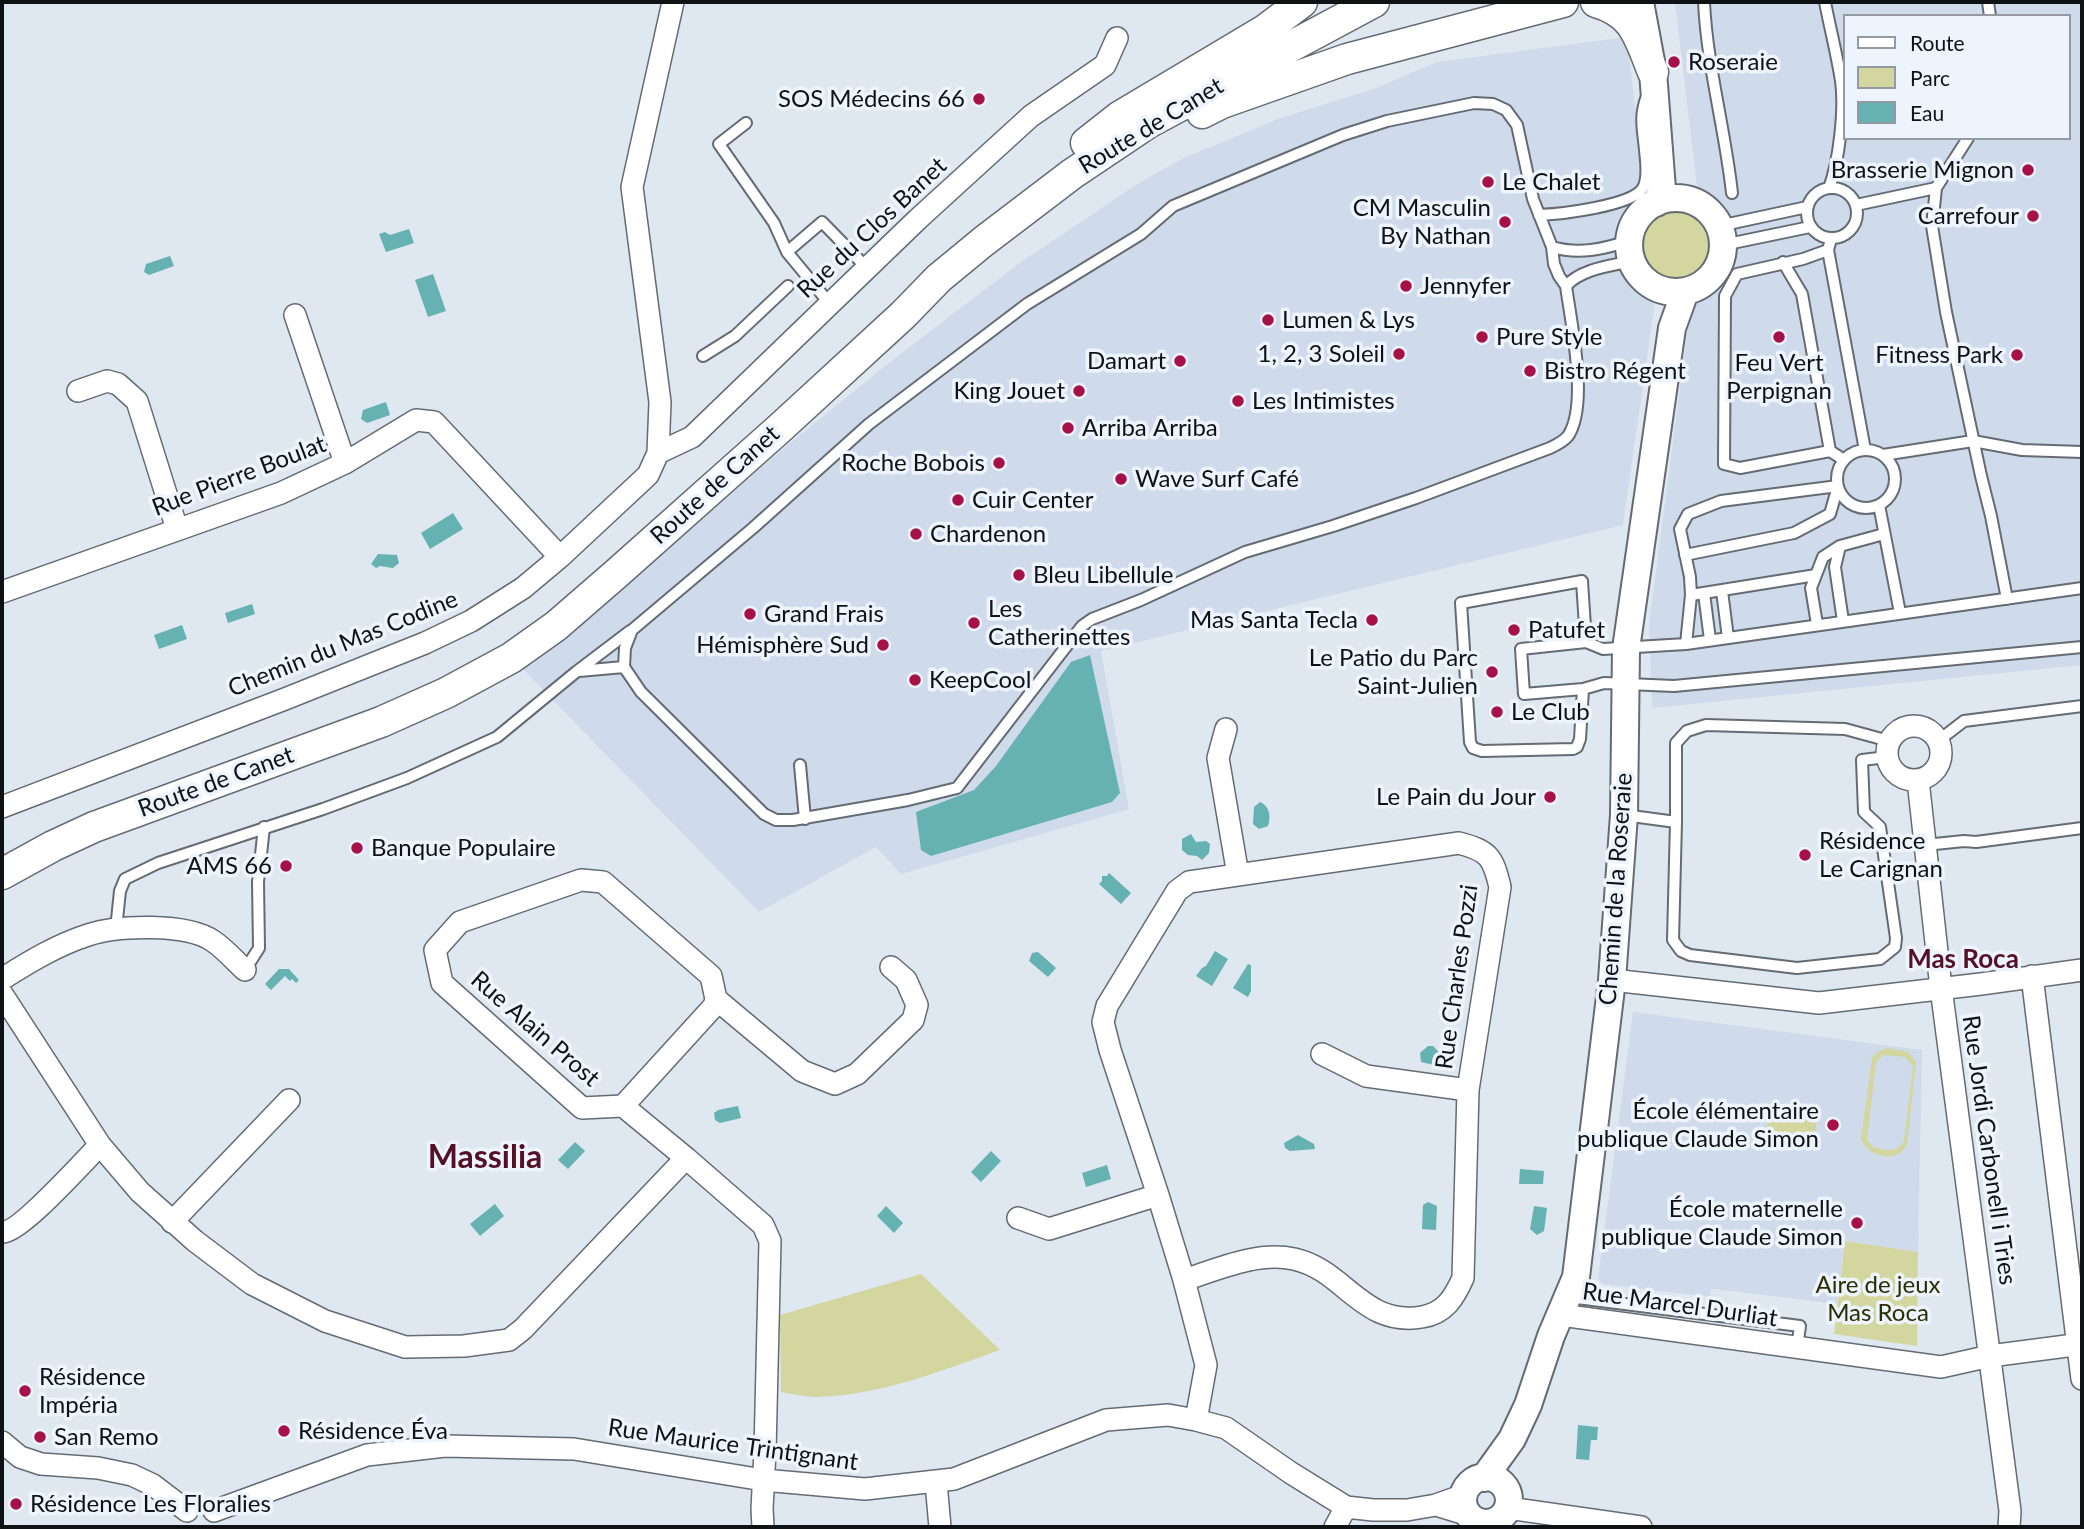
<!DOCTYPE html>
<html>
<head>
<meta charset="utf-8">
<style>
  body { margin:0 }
  #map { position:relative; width:2084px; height:1529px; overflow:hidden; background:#dfe7f0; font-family:Lato,sans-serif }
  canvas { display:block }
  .frame { position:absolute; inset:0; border:4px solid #0f1215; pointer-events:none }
  .legend { position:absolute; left:1843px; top:14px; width:228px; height:126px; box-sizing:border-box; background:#edf4fe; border:2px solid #949aa1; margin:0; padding:9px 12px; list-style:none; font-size:21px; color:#0f1215 }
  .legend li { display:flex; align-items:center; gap:14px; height:35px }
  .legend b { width:35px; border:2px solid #949aa1 }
</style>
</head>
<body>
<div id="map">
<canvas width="2084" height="1529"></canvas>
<div class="frame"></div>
<ul class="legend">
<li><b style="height:9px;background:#fff"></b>Route</li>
<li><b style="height:19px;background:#d3d69f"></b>Parc</li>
<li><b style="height:19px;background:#66b1b1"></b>Eau</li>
</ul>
</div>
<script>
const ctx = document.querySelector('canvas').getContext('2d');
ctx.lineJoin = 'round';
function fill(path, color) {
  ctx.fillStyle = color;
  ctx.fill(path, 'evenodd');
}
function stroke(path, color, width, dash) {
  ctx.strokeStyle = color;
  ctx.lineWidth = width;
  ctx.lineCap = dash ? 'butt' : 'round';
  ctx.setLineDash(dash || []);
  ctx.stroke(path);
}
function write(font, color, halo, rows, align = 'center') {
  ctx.font = font + ' Lato,sans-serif';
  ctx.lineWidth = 7;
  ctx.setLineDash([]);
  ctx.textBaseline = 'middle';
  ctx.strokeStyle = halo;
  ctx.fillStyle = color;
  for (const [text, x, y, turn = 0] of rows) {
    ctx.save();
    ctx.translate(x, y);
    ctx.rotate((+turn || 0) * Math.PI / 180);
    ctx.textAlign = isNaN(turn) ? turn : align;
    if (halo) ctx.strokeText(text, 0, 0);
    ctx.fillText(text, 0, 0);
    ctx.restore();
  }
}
const built = new Path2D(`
  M1675 2H2082V665L1652 708 1649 624 1693 289 1711 214 1699 204ZM1844 16H2068V138H1844Z
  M1627 37 1643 178 1644 212 1635 224 1644 280 1657 288 1623 525 1101 651 1129 809 901 874 876 847 759 912 518 664 890 362 1017 265 1137 184 1184 158 1278 119 1376 88 1437 62Z
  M1633 1012 1922 1050 1918 1252 1845 1241 1837 1304 1714 1289H1711L1710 1297 1603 1284 1598 1279Z`);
const green = new Path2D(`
  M1629 245a47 47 0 1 1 94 0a47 47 0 1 1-94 0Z
  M1887 1048 1908 1052 1916 1062 1907 1144C1899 1164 1868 1158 1861 1139L1872 1058 1877 1052ZM1883 1055 1905 1057 1913 1067 1904 1141C1896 1154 1886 1150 1873 1147L1867 1139 1876 1063Z
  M1769 1113 1817 1119 1815 1138 1767 1132Z
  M1845 1241 1918 1252 1917 1346 1834 1334Z
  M921 1274 1000 1350C941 1371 881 1395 818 1397 806 1397 793 1394 781 1392L780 1315Z`);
const water = new Path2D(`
  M409 229 414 243 386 252 379 234 385 232 390 235Z
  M170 256 174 266 149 275 144 272 146 264Z
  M433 274 446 311 428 317 415 280Z
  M386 402 390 415 367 423 361 419 363 410Z
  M453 513 463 529 430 549 421 533Z
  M378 554 397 555 399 563 393 568 380 566 376 568 371 564Z
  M252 604 255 614 228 623 225 613Z
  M182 625 187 639 159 649 154 635Z
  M1090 655 1120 793 1112 802 931 856 921 850 916 812 974 790 996 766 1071 662Z
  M1260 802C1270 806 1271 817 1268 826L1259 829 1253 824 1254 807Z
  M1191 834 1196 842 1206 841 1210 844 1209 853 1202 860 1197 856 1188 855 1182 850V839Z
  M1109 873 1131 893 1121 904 1099 884 1102 881V876H1107Z
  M1215 951 1228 959 1212 986 1196 976 1202 968 1206 966Z
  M1038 952 1056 968 1048 977 1029 961 1032 953Z
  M1248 964 1251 965V991L1248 997 1233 988Z
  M279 969H289L299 980 296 983 292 979 290 981 285 976 271 990 265 984Z
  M1428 1046H1433L1439 1052 1448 1054 1447 1068 1421 1062 1420 1053Z
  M738 1106 741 1118 720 1123 715 1120 714 1113 718 1110Z
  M1298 1135 1314 1144 1315 1149 1290 1151 1285 1148 1284 1143Z
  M575 1142 585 1151 568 1169 558 1160Z
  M991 1151 1001 1161 981 1182 971 1172Z
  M1107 1165 1111 1179 1086 1187 1082 1173Z
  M1520 1169 1544 1171 1543 1184H1519Z
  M1428 1202 1437 1206 1436 1230 1422 1229 1423 1205Z
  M495 1204 504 1216 480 1236 470 1224Z
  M886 1206 903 1223 894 1233 877 1216Z
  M1534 1206 1547 1208 1544 1231 1537 1235 1530 1229Z
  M1578 1425 1598 1427 1597 1440H1591L1589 1460 1576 1459Z`);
const service = new Path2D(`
  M1704 2C1707 66 1725 129 1732 193
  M1825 2C1830 28 1837 55 1841 81 1845 109 1839 162 1829 188
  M1988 2 1990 16
  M1474 103 1493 104 1506 110 1517 125 1533 199 1552 247 1554 264 1559 276 1566 286C1571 323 1589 405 1568 436 1563 442 1556 445 1550 448L1416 498 1333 526 1245 552 1141 600 1092 619 1082 626 957 788 908 800 793 820H776L764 814 641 692 624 667 625 648 632 630 753 528 869 424 1027 304 1141 234 1173 206 1343 135 1387 121Z
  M746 123 719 144 774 223 787 252
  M1968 138 1936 188 1932 226 1946 312 1981 476 1991 516 2007 599
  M1807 213a25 25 0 1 1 50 0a25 25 0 1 1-50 0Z
  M1856 205 1936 188
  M1539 215C1561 214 1632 206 1643 188 1649 178 1646 161 1645 150 1643 129 1639 116 1647 96
  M1719 226 1807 207
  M1831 239 1828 250 1865 450
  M1723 245 1810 227
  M1552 247C1579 255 1603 249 1629 241
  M1828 250 1803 259 1737 274 1725 296 1724 464 1740 468 1830 451
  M1783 262 1802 294 1830 451 1844 460
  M1566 286C1581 269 1610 266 1632 261
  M830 304 787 252 822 222 867 268
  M703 356 735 336 788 286
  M1837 479a29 29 0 1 1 58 0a29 29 0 1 1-58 0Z
  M1883 455 1973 441 2022 450 2082 452
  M1879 505 1900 613
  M1685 555 1794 533 1830 514 1838 486 1721 501 1688 514 1680 529 1690 577 1691 595 1686 644
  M2082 588 1686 644 1603 649 1586 642 1521 649 1524 694 1583 689 1604 683 1674 686 2082 647
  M1722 591 1728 638
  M1704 593 1710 640
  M1691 595 1816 575
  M1843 621 1835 567 1840 546 1884 534
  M1817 624 1811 588 1823 557 1840 546
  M579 671 624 667
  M1583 689 1580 739 1577 747 1573 749 1482 751 1473 748 1470 742 1461 603 1582 581 1586 642
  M1938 741 1964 721 2082 706
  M800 765 805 819
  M1624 815 1676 822 1673 940 1681 951 1690 955 1797 968 1880 959 1895 947 1896 938 1880 827 1864 812 1862 760 1887 757
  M1676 822V743L1687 731 1706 725 1845 729 1889 741
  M1925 845 1964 841 1976 842 2082 828
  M116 929 120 891 125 879 158 863 323 809 407 778 497 737 576 672 630 631
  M245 970 259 948 258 882 264 827
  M1569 1297 1800 1326 1797 1348`);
const minor = new Path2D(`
  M295 315 345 463
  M78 391 107 381 118 384 137 401 177 529
  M658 453 692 437 918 219 1031 116 1105 65 1117 38
  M2 592 281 493 345 463 416 420 434 422 560 557
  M1887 753a27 27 0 1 1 54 0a27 27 0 1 1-54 0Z
  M1226 729 1218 758 1238 875
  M1918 780 1941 988 2010 1511 2009 1527
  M2 807 285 699 425 643 471 621 523 588 560 557 648 475 658 453 660 402 632 187 673 2
  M2032 976 2082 1379
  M2 979C29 962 57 945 88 935 117 925 187 923 213 941 225 949 235 961 245 970
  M1612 980 1819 1003 1981 984 2082 970
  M2 994 100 1145 140 1192 195 1241 252 1284 325 1321 405 1347 464 1346 509 1340 523 1329 686 1158
  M716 999 802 1071 835 1084 857 1074 913 1020 917 1005 906 980 891 967
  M1322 1054 1366 1076 1468 1090
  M623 1106 714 1006 716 999 711 976 603 882 581 880 460 922 435 950 442 983 582 1108 623 1106 686 1158 763 1225 770 1241 765 1451 762 1509 763 1527
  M1018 1218 1049 1229 1158 1195
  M172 1222 289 1100
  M2 1232C20 1233 84 1161 100 1145
  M1184 1280C1218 1269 1258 1251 1294 1259 1345 1270 1362 1327 1422 1317 1445 1313 1454 1298 1463 1278L1468 1090 1500 887C1493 857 1489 851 1459 843L1189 882 1177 891 1107 1006 1103 1022 1110 1050 1158 1195 1184 1280 1206 1365 1196 1420
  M1561 1315 1941 1367 1990 1356 2082 1344
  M2 1442 20 1457 41 1464 98 1468 132 1475 153 1485 187 1511
  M936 1483 940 1527
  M1436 1505 1469 1515
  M1508 1508 1641 1527
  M214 1511 367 1455 445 1446 574 1449 763 1480 865 1489 954 1479 1106 1420 1168 1415 1196 1420 1226 1428 1291 1473 1346 1507 1373 1510H1407L1436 1505 1464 1495
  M1335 1527 1346 1507`);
const tertiary = new Path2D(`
  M1640 2 1653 72 1662 189 1656 203
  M1629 245a47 47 0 1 1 94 0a47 47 0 1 1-94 0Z
  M1463 1500a23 23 0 1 1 46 0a23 23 0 1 1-46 0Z
  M1484 1478 1512 1439 1528 1405 1551 1336 1576 1277 1612 980 1624 815 1626 649 1672 328 1685 292`);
const secondary = new Path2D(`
  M1596 2C1635 13 1639 38 1653 72
  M1202 113 1222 103 1347 59 1563 2
  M1086 143 1119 117 1265 30 1302 2
  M2 874 53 846 94 827 381 722 446 693 511 658 556 626 616 574 780 428 903 315 939 278 984 241 1072 174 1148 123 1374 2`);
const markers = [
  [1674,62,7,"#a61148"],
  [979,99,7,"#a61148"],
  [2028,170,7,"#a61148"],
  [1488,182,7,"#a61148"],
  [2033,216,7,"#a61148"],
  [1505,222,7,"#a61148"],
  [1406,286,7,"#a61148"],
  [1268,320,7,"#a61148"],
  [1482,337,7,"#a61148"],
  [1779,337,7,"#a61148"],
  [1399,354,7,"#a61148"],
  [2017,355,7,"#a61148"],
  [1180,361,7,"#a61148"],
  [1530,371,7,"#a61148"],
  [1079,391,7,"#a61148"],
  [1238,401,7,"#a61148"],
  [1068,428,7,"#a61148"],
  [999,463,7,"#a61148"],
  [1121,479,7,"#a61148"],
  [958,500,7,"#a61148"],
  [916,534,7,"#a61148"],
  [1019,575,7,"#a61148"],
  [750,614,7,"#a61148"],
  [1372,620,7,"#a61148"],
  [974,623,7,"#a61148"],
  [1514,630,7,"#a61148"],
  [883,645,7,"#a61148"],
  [1492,672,7,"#a61148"],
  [915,680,7,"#a61148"],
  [1497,712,7,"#a61148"],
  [1550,797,7,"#a61148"],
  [357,848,7,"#a61148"],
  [1805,855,7,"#a61148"],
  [286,866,7,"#a61148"],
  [1833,1125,7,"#a61148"],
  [1857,1223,7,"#a61148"],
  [25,1391,7,"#a61148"],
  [284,1431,7,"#a61148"],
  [40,1437,7,"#a61148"],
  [16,1504,7,"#a61148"]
];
const poiNames = [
  ["Roseraie",1688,62],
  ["SOS Médecins 66",965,99,"right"],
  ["Brasserie Mignon",2014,170,"right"],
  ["Le Chalet",1502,182],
  ["CM Masculin",1491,208,"right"],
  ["By Nathan",1491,236,"right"],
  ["Carrefour",2019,216,"right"],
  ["Jennyfer",1420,286],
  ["Lumen & Lys",1282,320],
  ["Pure Style",1496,337],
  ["1, 2, 3 Soleil",1385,354,"right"],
  ["Fitness Park",2003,355,"right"],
  ["Damart",1166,361,"right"],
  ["Feu Vert",1779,363,"center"],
  ["Perpignan",1779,391,"center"],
  ["Bistro Régent",1544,371],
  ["King Jouet",1065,391,"right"],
  ["Les Intimistes",1252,401],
  ["Arriba Arriba",1082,428],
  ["Roche Bobois",985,463,"right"],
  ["Wave Surf Café",1135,479],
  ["Cuir Center",972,500],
  ["Chardenon",930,534],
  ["Bleu Libellule",1033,575],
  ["Les",988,609],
  ["Catherinettes",988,637],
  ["Grand Frais",764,614],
  ["Mas Santa Tecla",1358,620,"right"],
  ["Patufet",1528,630],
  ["Hémisphère Sud",869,645,"right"],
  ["Le Patio du Parc",1478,658,"right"],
  ["Saint-Julien",1478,686,"right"],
  ["KeepCool",929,680],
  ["Le Club",1511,712],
  ["Le Pain du Jour",1536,797,"right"],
  ["Résidence",1819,841],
  ["Le Carignan",1819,869],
  ["Banque Populaire",371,848],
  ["AMS 66",272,866,"right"],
  ["École élémentaire",1819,1111,"right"],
  ["publique Claude Simon",1819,1139,"right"],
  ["École maternelle",1843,1209,"right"],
  ["publique Claude Simon",1843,1237,"right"],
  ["Résidence",39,1377],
  ["Impéria",39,1405],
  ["Résidence Éva",298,1431],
  ["San Remo",54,1437],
  ["Résidence Les Floralies",30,1504]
];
const streetNames = [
  ["Route de Canet",1151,126,-31],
  ["Rue du Clos Banet",872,228,-43],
  ["Rue Pierre Boulat",239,476,-21],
  ["Route de Canet",715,485,-42],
  ["Chemin du Mas Codine",343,644,-22],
  ["Route de Canet",216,782,-20],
  ["Chemin de la Roseraie",1616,889,-86],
  ["Rue Charles Pozzi",1457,977,-82],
  ["Rue Alain Prost",535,1029,41],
  ["Rue Jordi Carbonell i Tries",1989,1150,82],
  ["Rue Marcel Durliat",1680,1305,8],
  ["Rue Maurice Trintignant",733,1445,8]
];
const parkNames = [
  ["Aire de jeux",1878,1285],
  ["Mas Roca",1878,1313]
];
const neighbourhoodNames = [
  ["Mas Roca",1963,960]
];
const districtNames = [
  ["Massilia",485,1158]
];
fill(built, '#cfdbeb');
fill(green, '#d3d69f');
fill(water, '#66b1b1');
stroke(service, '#646b73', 14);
stroke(minor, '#646b73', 24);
stroke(tertiary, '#646b73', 30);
stroke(secondary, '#646b73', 33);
stroke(service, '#fff', 10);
stroke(minor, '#fff', 21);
stroke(tertiary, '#fff', 26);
stroke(secondary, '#fff', 30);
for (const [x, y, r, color] of markers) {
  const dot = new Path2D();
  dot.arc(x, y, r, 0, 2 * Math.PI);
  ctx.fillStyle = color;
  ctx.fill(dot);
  stroke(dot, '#edf4fe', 2.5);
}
write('24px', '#0f1215', '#edf4fe', poiNames, 'left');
write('24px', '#0f1215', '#edf4fe', streetNames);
write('24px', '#2c2d00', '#edf4fe', parkNames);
write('bold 26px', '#541024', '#edf4fe', neighbourhoodNames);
write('bold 32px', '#541024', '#edf4fe', districtNames);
</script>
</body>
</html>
